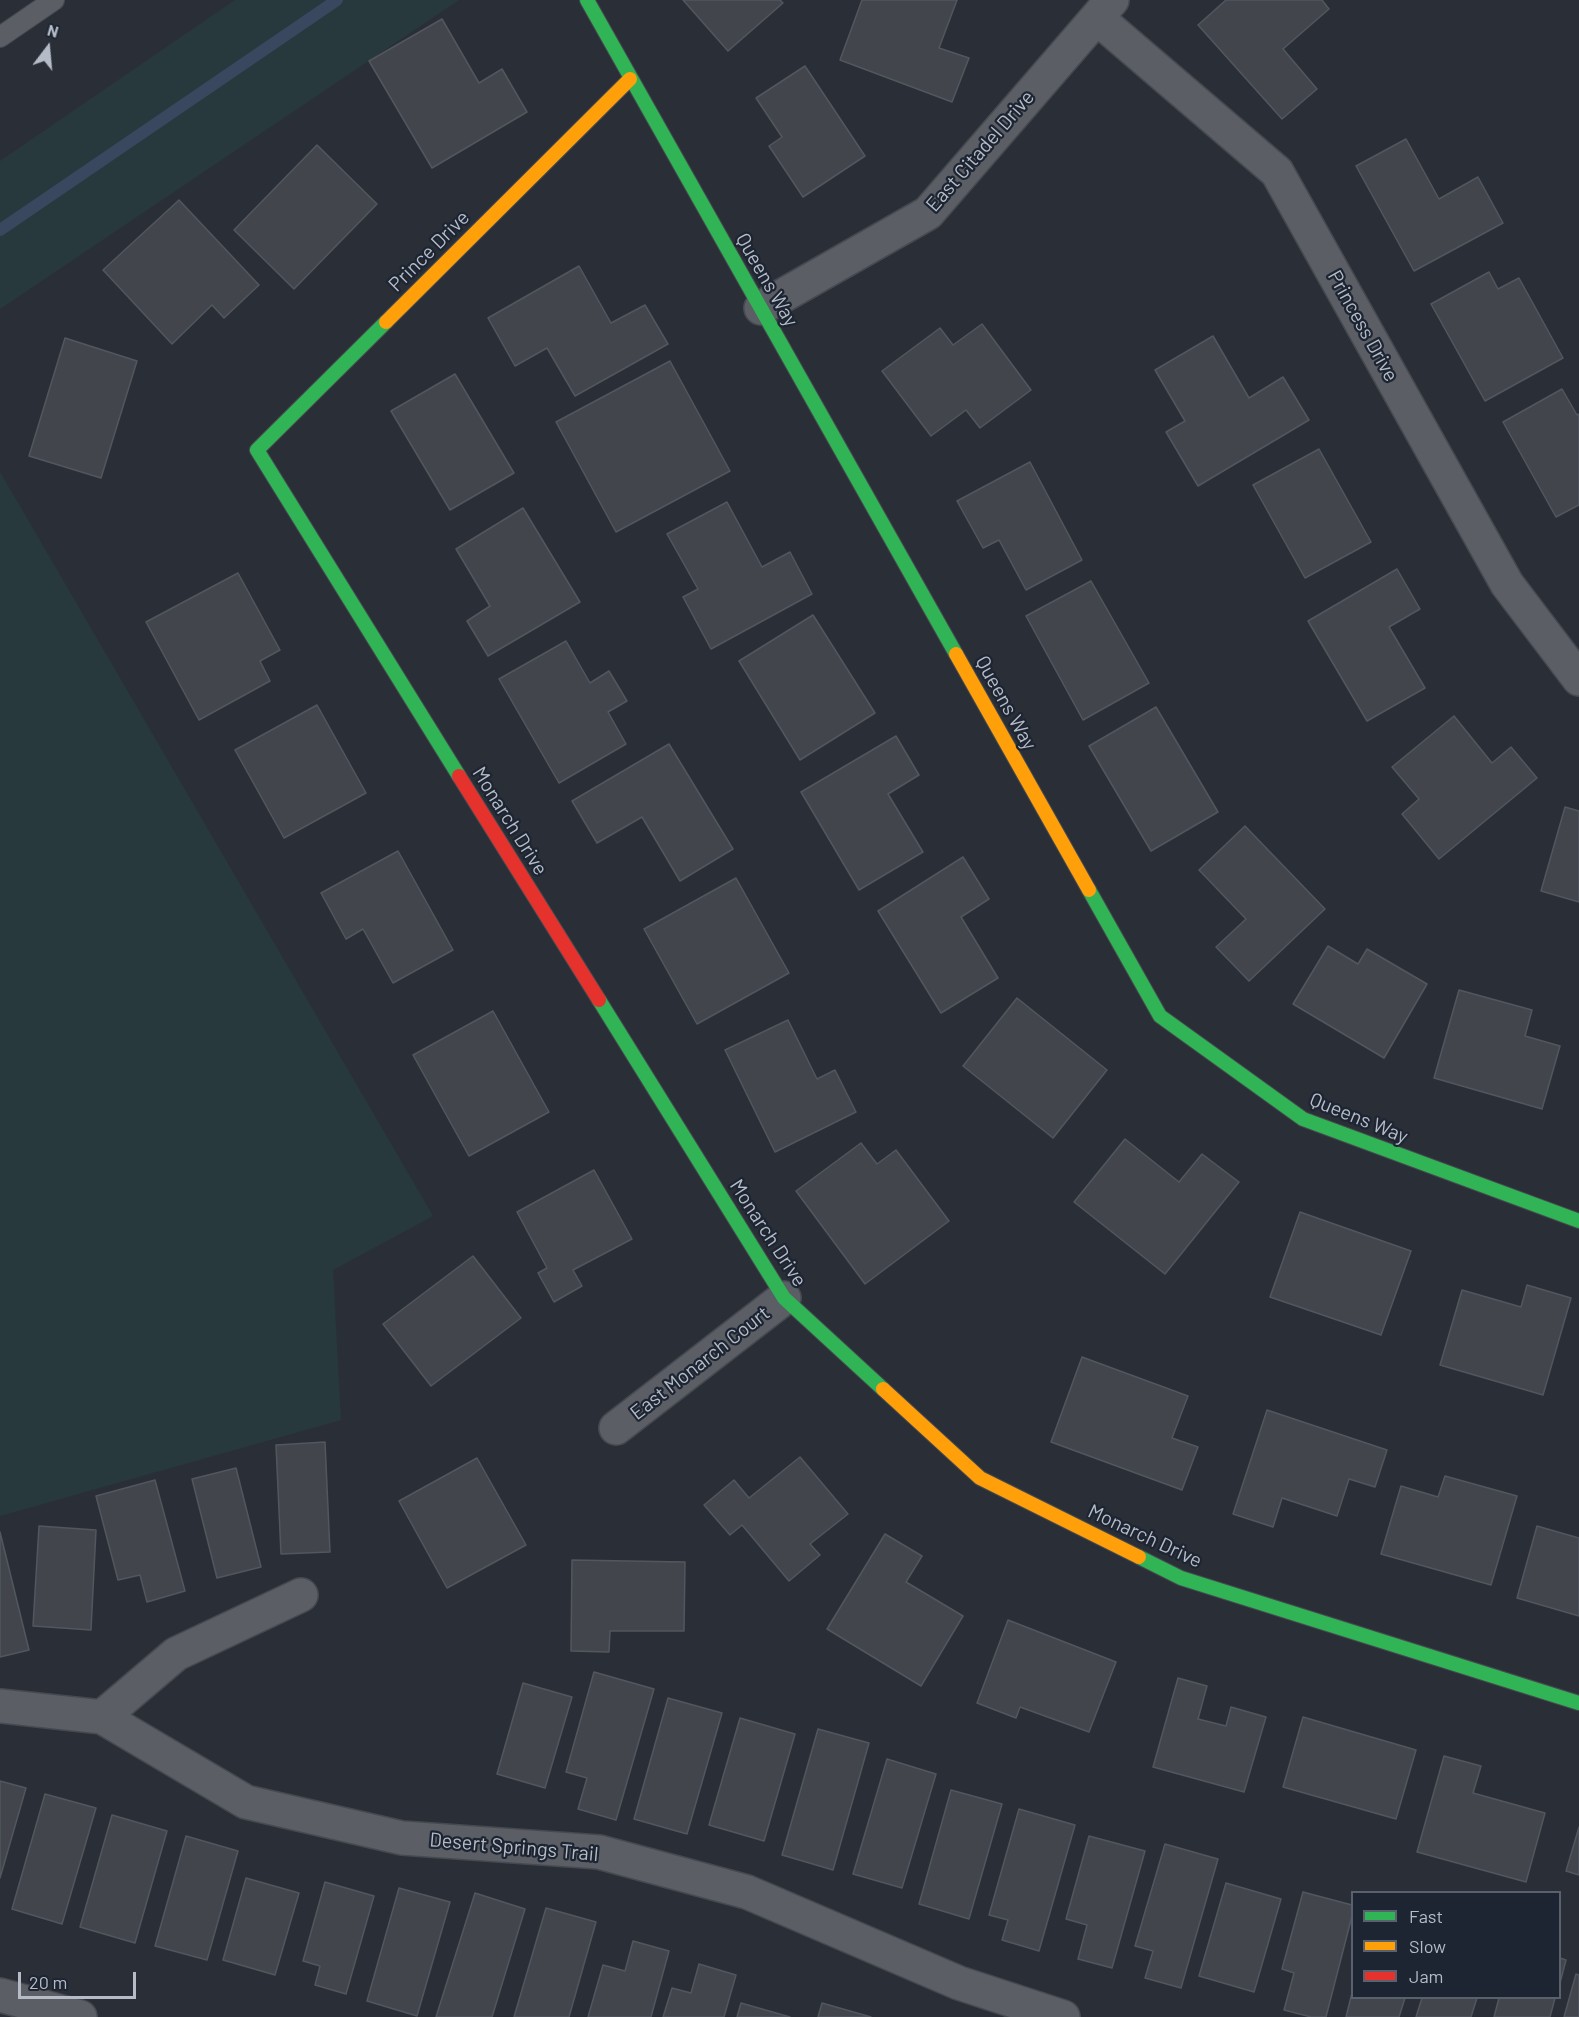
<!DOCTYPE html>
<html>
<head>
<meta charset="utf-8">
<style>
  body { margin:0 }
  #map { position:relative; width:1579px; height:2017px; overflow:hidden; background:#2a2f37; font-family:Barlow,sans-serif }
  canvas { display:block }
  .legend { position:absolute; left:1351px; top:1891px; width:210px; height:108px; box-sizing:border-box; background:#1e2532; border:2px solid #5a616e; margin:0; padding:8px 10px; list-style:none; font-size:18px; color:#b5bcc8 }
  .legend li { display:flex; align-items:center; gap:12px; height:30px }
  .legend b { width:30px; border:2px solid #5a616e }
  .north { position:absolute; left:18px; top:18px; width:60px; height:60px; -webkit-text-stroke:4px #1e2532; paint-order:stroke; rotate:16deg; font-size:16px; font-weight:700; line-height:24px; text-align:center; color:#b5bcc8 }
  .north::after { content:''; display:block; margin:auto; width:21px; height:27px; background:#b5bcc8; clip-path:polygon(50% 0,100% 100%,50% 72%,0 100%) }
  .scale { position:absolute; left:18px; top:1972px; width:118px; height:27px; box-sizing:border-box; border:3px solid #b5bcc8; border-top:0; padding-left:8px; font-size:18px; line-height:21px; white-space:nowrap; color:#b5bcc8; -webkit-text-stroke:4px #1e2532; paint-order:stroke }
</style>
</head>
<body>
<div id="map">
<canvas width="1579" height="2017"></canvas>
<ul class="legend">
<li><b style="height:8px;background:#30b455"></b>Fast</li>
<li><b style="height:8px;background:#ff9f0a"></b>Slow</li>
<li><b style="height:8px;background:#e5322d"></b>Jam</li>
</ul>
<div class="north">N</div>
<div class="scale">20 m</div>
</div>
<script>
const ctx = document.querySelector('canvas').getContext('2d');
ctx.lineJoin = 'round';
function fill(path, color) {
  ctx.fillStyle = color;
  ctx.fill(path, 'evenodd');
}
function stroke(path, color, width, dash) {
  ctx.strokeStyle = color;
  ctx.lineWidth = width;
  ctx.lineCap = dash ? 'butt' : 'round';
  ctx.setLineDash(dash || []);
  ctx.stroke(path);
}
function write(font, color, halo, rows, align = 'center') {
  ctx.font = font + ' Barlow,sans-serif';
  ctx.lineWidth = 4.5;
  ctx.setLineDash([]);
  ctx.textBaseline = 'middle';
  ctx.strokeStyle = halo;
  ctx.fillStyle = color;
  for (const [text, x, y, turn = 0] of rows) {
    ctx.save();
    ctx.translate(x, y);
    ctx.rotate((+turn || 0) * Math.PI / 180);
    ctx.textAlign = isNaN(turn) ? turn : align;
    if (halo) ctx.strokeText(text, 0, 0);
    ctx.fillText(text, 0, 0);
    ctx.restore();
  }
}
const green = new Path2D(`
  M235 0H459L0 309V161Z
  M0 472 433 1216 333 1270 341 1420 0 1516Z`);
const stream = new Path2D(`
  M0 230 337 0`);
const building = new Path2D(`
  M683 0H780L783 3 728 51Z
  M862 0H957L939 48 969 58 952 102 840 60Z
  M1226 0H1322L1329 9 1283 49 1317 89 1282 119 1198 25Z
  M442 19 479 83 502 69 527 112 432 168 369 61Z
  M805 66 865 156 803 197 769 146 782 137 756 98Z
  M1406 139 1439 199 1478 177 1503 223 1414 271 1356 166Z
  M317 145 377 204 294 289 234 230Z
  M179 200 259 285 224 318 212 305 172 344 103 270Z
  M579 266 611 323 645 305 668 344 575 396 547 348 515 366 488 318Z
  M1489 272 1498 289 1519 278 1563 358 1485 401 1431 304Z
  M982 324 1031 390 980 428 966 410 931 436 882 371 940 328 953 345Z
  M1213 336 1249 398 1283 377 1309 420 1198 486 1166 432 1185 421 1155 370Z
  M65 338 137 361 101 478 29 456Z
  M670 361 730 471 616 532 556 422Z
  M455 374 514 473 450 510 391 411Z
  M1562 389 1577 415 1579 414V505L1556 517 1503 422Z
  M1319 449 1371 542 1305 578 1253 485Z
  M1030 462 1082 560 1026 590 999 540 983 548 957 501Z
  M727 502 762 567 790 552 812 594 711 649 683 597 698 589 667 534Z
  M523 508 580 602 488 656 467 621 490 606 456 549Z
  M1397 569 1420 609 1389 627 1425 688 1367 721 1308 621Z
  M238 573 280 650 260 661 270 681 199 720 146 622Z
  M1091 581 1149 683 1083 720 1026 616Z
  M813 615 875 713 800 760 739 661Z
  M566 641 590 683 609 671 627 701 608 712 626 744 559 783 499 679Z
  M317 705 366 793 284 838 235 750Z
  M1156 707 1218 812 1151 851 1089 746Z
  M1454 716 1492 763 1511 747 1537 778 1439 859 1402 814 1419 799 1392 767Z
  M896 736 919 775 888 794 923 852 859 890 801 792Z
  M669 744 733 849 680 881 642 817 597 843 572 801Z
  M1565 807 1579 811V902L1541 891Z
  M1245 826 1325 909 1249 981 1216 947 1246 919 1199 870Z
  M398 851 453 950 393 983 363 929 346 939 321 893Z
  M963 857 989 899 961 917 998 978 941 1013 878 911Z
  M736 878 789 973 697 1024 644 929Z
  M1328 946 1358 964 1367 949 1427 984 1384 1058 1293 1004Z
  M1459 990 1532 1010 1525 1036 1560 1046 1542 1109 1434 1078Z
  M1017 998 1107 1070 1053 1138 963 1066Z
  M493 1011 549 1112 469 1156 413 1055Z
  M788 1020 817 1079 835 1070 856 1112 775 1152 725 1050Z
  M1125 1139 1179 1182 1202 1154 1239 1182 1165 1274 1074 1202Z
  M861 1143 877 1164 896 1150 949 1221 865 1284 796 1191Z
  M594 1170 632 1239 573 1270 582 1286 554 1302 538 1273 547 1268 517 1212Z
  M1300 1212 1411 1251 1381 1335 1270 1297Z
  M473 1256 521 1318 431 1386 383 1324Z
  M1527 1285 1571 1298 1543 1395 1440 1365 1462 1290 1521 1307Z
  M1082 1357 1188 1396 1172 1438 1198 1447 1182 1490 1051 1442Z
  M1267 1410 1387 1450 1375 1487 1349 1479 1337 1516 1282 1498 1273 1527 1233 1514Z
  M325 1442 330 1552 281 1554 276 1445Z
  M800 1457 848 1514 810 1544 820 1555 789 1581 742 1525 730 1535 704 1505 734 1480 749 1498Z
  M477 1458 526 1545 447 1588 399 1501Z
  M236 1468 261 1567 217 1578 192 1479Z
  M1445 1476 1517 1496 1491 1585 1381 1554 1401 1486 1438 1497Z
  M155 1480 185 1591 147 1602 140 1575 118 1580 96 1496Z
  M39 1526 96 1530 91 1630 33 1626Z
  M1537 1526 1579 1538V1616L1517 1598Z
  M0 1532 29 1650 0 1657Z
  M885 1534 922 1556 906 1582 963 1616 921 1686 827 1629Z
  M572 1560 685 1562 684 1631H610L609 1652 571 1651Z
  M1008 1620 1116 1662 1089 1732 1020 1707 1016 1718 977 1703Z
  M594 1672 654 1689 616 1820 578 1809 587 1778 566 1772Z
  M1178 1678 1207 1686 1198 1719 1226 1726 1231 1707 1266 1717 1244 1792 1153 1767Z
  M523 1683 572 1697 545 1788 497 1774Z
  M668 1698 722 1713 687 1834 634 1819Z
  M1303 1717 1416 1750 1396 1819 1283 1787Z
  M740 1718 795 1734 764 1841 709 1825Z
  M818 1729 869 1743 833 1870 782 1855Z
  M1444 1756 1481 1766 1473 1793 1545 1813 1526 1882 1417 1852Z
  M887 1759 936 1774 902 1888 853 1874Z
  M0 1781 26 1788 0 1878Z
  M951 1790 1002 1804 969 1919 919 1904Z
  M45 1794 96 1808 62 1924 12 1909Z
  M1019 1809 1075 1825 1039 1951 1002 1940 1008 1920 989 1915Z
  M112 1815 167 1831 135 1943 80 1927Z
  M1579 1827V1875L1566 1871Z
  M186 1836 238 1851 207 1960 155 1946Z
  M1089 1836 1145 1851 1112 1968 1078 1959 1087 1925 1066 1919Z
  M1165 1844 1218 1859 1181 1988 1145 1978 1153 1951 1135 1946Z
  M246 1878 299 1893 275 1975 223 1960Z
  M325 1882 374 1896 346 1994 315 1985 320 1966 303 1961Z
  M1226 1883 1281 1899 1254 1992 1199 1976Z
  M399 1888 450 1902 417 2016 367 2001Z
  M1303 1892 1352 1905V1916L1326 2017H1311L1284 2010 1294 1973 1282 1969Z
  M475 1893 525 1909 492 2017H436Z
  M546 1908 596 1922 569 2017H514Z
  M633 1941 669 1951 651 2017H588L603 1965 625 1971Z
  M1560 1958 1566 1960 1560 1983Z
  M699 1964 736 1975 724 2017H663L672 1988 691 1993Z
  M1576 1974 1579 1975V2017H1564Z
  M1352 1993V1998H1405L1399 2017H1346Z
  M1422 1998H1477L1471 2017H1416Z
  M1499 1998H1555L1550 2017H1494Z
  M741 2003 790 2017H737Z
  M822 2003 871 2017H818Z`);
const lane = new Path2D(`
  M0 37 54 0`);
const street = new Path2D(`
  M1097 18 1277 172 1507 584 1579 679
  M761 308 928 213 1112 0
  M616 1428 784 1298
  M0 1706 102 1717 246 1802 402 1838 599 1852 747 1892 959 1983 1063 2017
  M102 1717 176 1654 301 1595
  M0 1995 80 2017`);
const fast = new Path2D(`
  M587 0 956 654
  M386 322 257 450 459 776
  M1089 890 1160 1016 1303 1119 1579 1221
  M599 1000 784 1298 883 1389
  M1139 1557 1181 1578 1579 1703`);
const slow = new Path2D(`
  M386 322 630 79
  M956 654 1089 890
  M883 1389 980 1478 1139 1557`);
const jam = new Path2D(`
  M459 776 599 1000`);
const streetNames = [
  ["East Citadel Drive",980,151,-49],
  ["Prince Drive",429,251,-45],
  ["Queens Way",767,280,60],
  ["Princess Drive",1363,326,61],
  ["Queens Way",1006,703,61],
  ["Monarch Drive",510,821,58],
  ["Queens Way",1359,1118,22],
  ["Monarch Drive",768,1233,57],
  ["East Monarch Court",700,1363,-38],
  ["Monarch Drive",1145,1536,25],
  ["Desert Springs Trail",514,1847,5]
];
fill(green, '#27393c');
stroke(stream, '#39475f', 12);
fill(building, '#42464c');
stroke(building, '#52575f', 1.5);
stroke(lane, '#464a50', 22);
stroke(street, '#464a50', 36);
stroke(fast, '#464a50', 16);
stroke(slow, '#464a50', 16);
stroke(jam, '#464a50', 16);
stroke(lane, '#5b5e65', 20);
stroke(street, '#5b5e65', 33);
stroke(fast, '#30b455', 14);
stroke(slow, '#ff9f0a', 14);
stroke(jam, '#e5322d', 14);
write('20px', '#b5bcc8', '#1e2532', streetNames);
</script>
</body>
</html>
